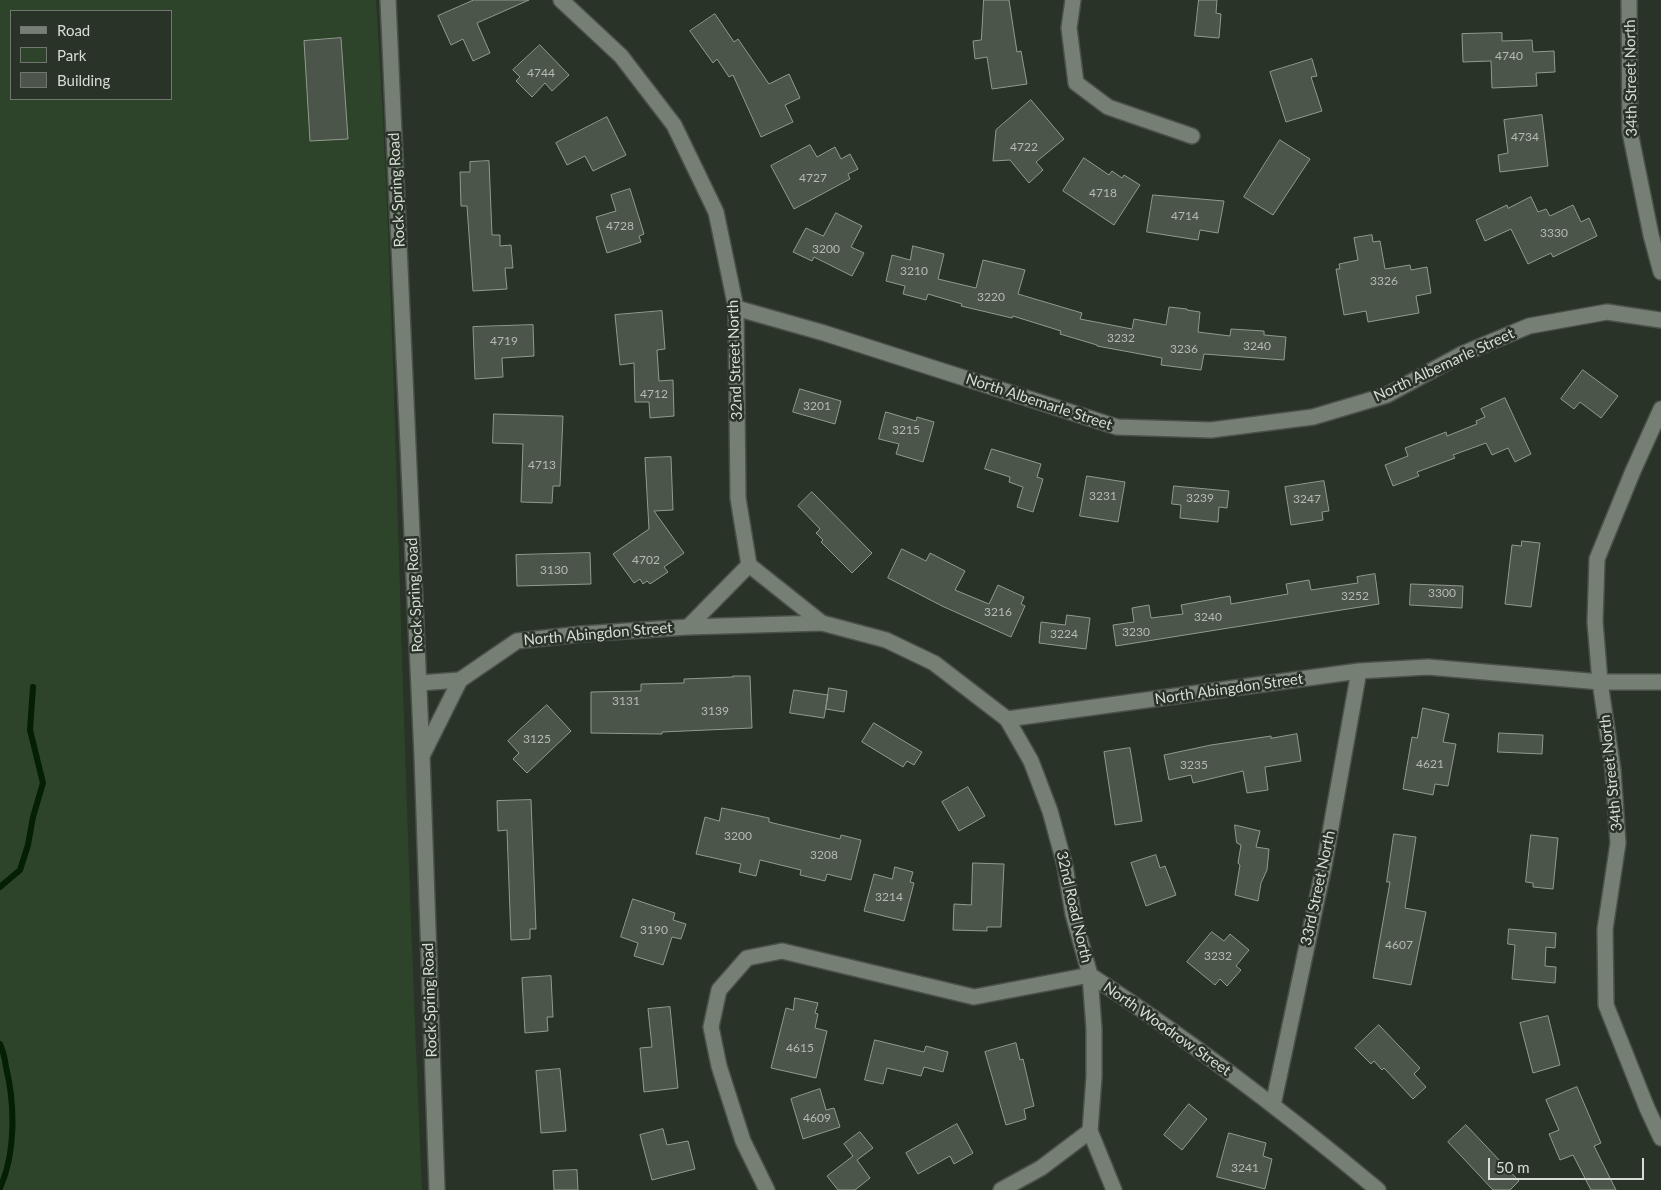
<!DOCTYPE html>
<html>
<head>
<meta charset="utf-8">
<style>
  body { margin:0 }
  #map { position:relative; width:1661px; height:1190px; overflow:hidden; background:#2a3328; font-family:Lato,sans-serif }
  canvas { display:block }
  .legend { position:absolute; left:10px; top:10px; width:162px; height:90px; box-sizing:border-box; background:#2a3328; border:1px solid #6f776e; margin:0; padding:6px 9px; list-style:none; font-size:15px; color:#d7ddd6 }
  .legend li { display:flex; align-items:center; gap:10px; height:25px }
  .legend b { width:25px; border:1px solid #6f776e }
  .scale { position:absolute; left:1488px; top:1158px; width:156px; height:22px; box-sizing:border-box; border:2px solid #d7ddd6; border-top:0; padding-left:6px; font-size:15px; line-height:18px; white-space:nowrap; color:#d7ddd6; -webkit-text-stroke:4px #2a3328; paint-order:stroke }
</style>
</head>
<body>
<div id="map">
<canvas width="1661" height="1190"></canvas>
<ul class="legend">
<li><b style="height:6px;background:#757f73"></b>Road</li>
<li><b style="height:14px;background:#2e442a"></b>Park</li>
<li><b style="height:14px;background:#4b5549"></b>Building</li>
</ul>
<div class="scale">50 m</div>
</div>
<script>
const ctx = document.querySelector('canvas').getContext('2d');
ctx.lineJoin = 'round';
function fill(path, color) {
  ctx.fillStyle = color;
  ctx.fill(path, 'evenodd');
}
function stroke(path, color, width, dash) {
  ctx.strokeStyle = color;
  ctx.lineWidth = width;
  ctx.lineCap = dash ? 'butt' : 'round';
  ctx.setLineDash(dash || []);
  ctx.stroke(path);
}
function write(font, color, halo, rows, align = 'center') {
  ctx.font = font + ' Lato,sans-serif';
  ctx.lineWidth = 5;
  ctx.setLineDash([]);
  ctx.textBaseline = 'middle';
  ctx.strokeStyle = halo;
  ctx.fillStyle = color;
  for (const [text, x, y, turn = 0] of rows) {
    ctx.save();
    ctx.translate(x, y);
    ctx.rotate((+turn || 0) * Math.PI / 180);
    ctx.textAlign = isNaN(turn) ? turn : align;
    if (halo) ctx.strokeText(text, 0, 0);
    ctx.fillText(text, 0, 0);
    ctx.restore();
  }
}
const green = new Path2D(`
  M0 0H376C389 197 394 395 400 592 406 791 413 991 422 1190H0ZM11 11H171V99H11Z`);
const stream = new Path2D(`
  M0 887 20 870 28 845 33 817 43 783 30 730 33 687
  M0 1044C3 1051 5 1059 6 1067 15 1104 16 1153 0 1188`);
const building = new Path2D(`
  M474 0H529L477 23 490 53 473 61 463 39 451 45 438 16Z
  M984 0H1009L1017 52 1021 51 1027 84 992 89 987 57 975 59 973 41 981 40Z
  M1199 0H1217L1216 13 1221 14 1219 38 1195 36Z
  M715 14 734 42 738 39 769 84 789 74 800 98 785 105 793 122 761 137 733 75 729 77 717 59 713 63 690 31Z
  M1502 33V41L1532 40 1533 52 1554 51 1555 72 1536 73 1537 86 1492 88 1491 61 1463 62 1462 34Z
  M341 38 348 139 310 141 304 41Z
  M540 45 569 75 552 91 545 83 532 97 516 81 520 77 513 70Z
  M1312 59 1317 76 1311 77 1322 111 1286 122 1270 72Z
  M1031 100 1064 139 1036 162 1043 170 1029 183 1010 160 993 161 996 130Z
  M1542 115 1548 166 1500 172 1498 155 1508 153 1504 120Z
  M607 117 626 155 593 171 585 156 567 165 556 143Z
  M1280 140 1310 159 1273 215 1244 197Z
  M810 145 817 157 835 147 841 159 850 154 858 169 848 174 850 179 794 209 771 166Z
  M1084 158 1109 175 1112 171 1122 178 1124 175 1140 185 1114 225 1063 191Z
  M489 161 492 235H500V246L511 245 513 268H505L507 289 473 291 467 206H461L460 172H470V162Z
  M630 189 644 234 639 236 641 242 607 253 596 217 616 211 611 195Z
  M1153 195 1224 201 1218 233 1200 230 1198 240 1147 232Z
  M1531 197 1538 212 1546 209 1550 216 1573 205 1581 222 1589 218 1597 236 1553 257 1551 253 1528 264 1511 229 1485 241 1476 220 1507 205 1508 208Z
  M836 213 862 226 851 247 864 253 852 276 814 257 812 261 793 252 806 228 823 236Z
  M1372 235 1373 242 1380 241 1385 269 1410 265 1411 270 1427 267 1431 293 1416 296 1419 313 1368 322 1366 311 1344 315 1336 269H1340L1339 264 1358 260 1354 238Z
  M913 246 944 254 938 279 976 288 983 260 1025 270 1018 294 1082 313 1080 319 1132 329 1134 319 1166 325 1169 307 1187 309V310L1200 312 1198 332 1230 336 1231 329 1264 331V335L1286 337 1284 360 1204 354 1201 370 1161 365 1162 358 1097 346V345L1060 334 1061 331 1013 316 1012 318 961 306 962 304 928 294 926 300 903 294 905 286 886 281 892 255 910 260Z
  M662 311 665 349 657 350 659 381 673 380 674 416 650 418 649 402H635L634 363 620 365 615 315Z
  M533 325 534 356 502 358 503 377 475 379 473 327Z
  M1583 370 1618 396 1601 418 1580 402 1574 409 1561 399Z
  M800 389 841 401 835 424 793 412Z
  M1505 398 1531 454 1515 462 1508 448 1492 455 1486 443 1453 455 1455 458 1417 472 1419 476 1393 486 1385 465 1408 456 1405 448 1446 432 1447 436 1477 424 1476 421 1485 417 1481 409Z
  M886 412 916 421 917 417 934 422 923 462 896 454 899 444 879 439Z
  M494 414 563 416 560 486H553L552 503 521 502 523 444 493 443Z
  M992 449 1041 464 1037 477 1043 479 1033 512 1017 507 1023 487 1009 482 1010 477 985 469Z
  M671 457 673 510 654 511 684 553 664 567 668 572 650 584 647 581 643 584 640 579 634 583 613 554 649 529 645 458Z
  M1087 476 1125 482 1118 522 1080 516Z
  M1324 481 1329 511 1322 512 1323 520 1291 525 1285 487Z
  M1174 486 1229 491 1227 508 1219 507 1218 522 1180 518 1181 505 1172 504Z
  M812 492 872 553 852 573 821 542 823 540 816 533 820 529 798 506Z
  M1522 541 1540 543 1531 607 1505 604 1512 545 1521 546Z
  M902 549 926 561 930 553 965 571 955 590 989 604 998 585 1024 597 1021 604 1025 606 1011 637 942 606 888 578Z
  M590 553 591 584 517 586 516 555Z
  M1375 574 1379 604 1116 646 1113 625 1134 622 1132 608 1149 605 1151 618 1183 614 1181 605 1230 596 1231 604 1288 594 1286 584 1309 580 1311 590 1358 583 1357 577Z
  M1411 584 1463 586 1462 608 1410 605Z
  M1067 615 1090 618 1086 649 1039 643 1041 622 1065 625Z
  M733 676H750L752 728 662 732V734L591 733V692L641 691V684L684 683V679L733 677Z
  M829 688 847 691 844 712 826 709Z
  M794 690 828 695 824 718 790 713Z
  M547 705 571 731 527 773 513 759 519 753 508 741Z
  M1423 708 1449 714 1443 742 1456 744 1448 786 1435 784 1433 795 1403 789 1412 737 1417 738Z
  M874 723 922 752 914 765 907 761 903 767 862 742Z
  M1499 733 1543 735 1542 754 1498 752Z
  M1297 734 1301 761 1265 767 1268 790 1247 793 1243 771 1193 783 1191 775 1169 780 1164 755 1211 745 1271 736V738Z
  M1130 748 1142 821 1115 825 1104 752Z
  M968 787 985 816 959 831 942 802Z
  M531 800 536 929H530V939L511 940 507 830 498 831 497 801Z
  M722 808 769 818V822L840 839 841 835 861 840 851 880 827 874 825 881 800 875 801 870 760 860 756 876 739 872 741 864 696 854 705 817 719 821Z
  M1235 825 1260 831 1256 847 1269 849 1267 870 1261 883 1258 901 1235 895 1240 865 1238 863 1241 845 1237 843Z
  M1394 834 1416 837 1405 908 1426 912 1411 985 1373 978 1390 882H1387Z
  M1531 835 1558 838 1553 889 1533 887V883L1526 882Z
  M1156 855 1160 868 1165 866 1176 895 1146 906 1131 863Z
  M973 863 1004 864 1001 927H987V931L953 930 954 904 971 905Z
  M895 867 913 872 910 882 914 883 904 921 864 911 874 874 892 879Z
  M633 899 675 913 673 920 686 924 681 939 672 937 663 965 634 956 638 943 621 937Z
  M1509 929 1556 933 1555 948 1546 947 1545 966 1556 967 1555 983 1512 979 1515 945 1508 944Z
  M1212 932 1224 941 1230 934 1249 950 1236 966 1241 970 1227 986 1220 979 1215 985 1187 962Z
  M551 976 553 1017H547L548 1031 525 1033 522 978Z
  M795 998 818 1003 815 1013 818 1014 815 1028 827 1031 816 1078 771 1068 786 1008 793 1010Z
  M670 1007 678 1088 644 1092 640 1048 652 1047 648 1009Z
  M1548 1016 1560 1065 1533 1073 1520 1023Z
  M1379 1025 1420 1068 1414 1074 1426 1087 1413 1099 1384 1068 1382 1070 1374 1061 1371 1064 1355 1048Z
  M875 1040 924 1052 926 1046 948 1052 943 1072 924 1067 921 1076 887 1068 883 1084 865 1080Z
  M1016 1043 1020 1060 1023 1059 1034 1106 1024 1109 1026 1119 1006 1125 985 1052Z
  M560 1069 566 1131 541 1133 536 1071Z
  M1577 1087 1601 1143 1594 1146 1616 1190H1591L1573 1155 1560 1160 1549 1134 1559 1130 1546 1100Z
  M820 1089 826 1110 834 1108 840 1127 803 1139 791 1099Z
  M1189 1104 1207 1119 1182 1150 1164 1135Z
  M957 1124 973 1153 954 1164 950 1156 918 1174 906 1153Z
  M1466 1125 1519 1181 1510 1190H1493L1448 1142Z
  M663 1129 667 1145 688 1141 695 1169 652 1180 640 1135Z
  M860 1132 873 1148 857 1160 870 1178 855 1190H838L827 1176 853 1156 844 1144Z
  M1229 1133 1266 1143 1263 1156 1272 1159 1265 1189 1217 1177Z
  M577 1170 578 1190H554L553 1171Z`);
const minor = new Path2D(`
  M388 0 422 756 437 1190
  M561 0 621 56 674 125 716 212 736 308 738 498 749 565
  M1073 0 1069 28 1076 83 1108 107 1192 136
  M1629 0 1630 132 1651 235 1661 272
  M736 308 824 333 1117 427 1211 430 1313 417 1387 395 1462 354 1529 326 1607 312 1661 320
  M1661 409 1633 471 1597 559 1595 622 1600 682 1613 770 1618 843 1605 929 1606 1005 1647 1108 1661 1138
  M688 627 822 623
  M419 683 460 680
  M1007 719 1359 671 1428 667 1600 682H1661
  M422 756 460 680 517 641 581 634 688 627 749 565 822 623 886 640 934 663 1007 719 1031 761 1050 811 1065 866 1073 914 1090 975 1094 1029V1077L1090 1131 1114 1190
  M1273 1105 1324 866 1359 671
  M767 1190 743 1141 719 1066 711 1027 719 990 747 958 782 951 974 997 1090 975C1191 1041 1286 1113 1378 1190
  M1001 1190 1041 1168 1090 1131`);
const numberNames = [
  ["4740",1509,56],
  ["4744",541,73],
  ["4734",1525,137],
  ["4722",1024,147],
  ["4727",813,178],
  ["4718",1103,193],
  ["4714",1185,216],
  ["4728",620,226],
  ["3330",1554,233],
  ["3200",826,249],
  ["3210",914,271],
  ["3326",1384,281],
  ["3220",991,297],
  ["3232",1121,338],
  ["4719",504,341],
  ["3240",1257,346],
  ["3236",1184,349],
  ["4712",654,394],
  ["3201",817,406],
  ["3215",906,430],
  ["4713",542,465],
  ["3231",1103,496],
  ["3239",1200,498],
  ["3247",1307,499],
  ["4702",646,560],
  ["3130",554,570],
  ["3300",1442,593],
  ["3252",1355,596],
  ["3216",998,612],
  ["3240",1208,617],
  ["3230",1136,632],
  ["3224",1064,634],
  ["3131",626,701],
  ["3139",715,711],
  ["3125",537,739],
  ["4621",1430,764],
  ["3235",1194,765],
  ["3200",738,836],
  ["3208",824,855],
  ["3214",889,897],
  ["3190",654,930],
  ["4607",1399,945],
  ["3232",1218,956],
  ["4615",800,1048],
  ["4609",817,1118],
  ["3241",1245,1168]
];
const streetNames = [
  ["34th Street North",1631,78,-91],
  ["Rock Spring Road",397,190,-93],
  ["32nd Street North",735,360,-92],
  ["North Albemarle Street",1444,365,-25],
  ["North Albemarle Street",1039,402,18],
  ["Rock Spring Road",415,595,-93],
  ["North Abingdon Street",598,634,-5],
  ["North Abingdon Street",1229,689,-8],
  ["34th Street North",1611,773,-96],
  ["33rd Street North",1318,888,-78],
  ["32nd Road North",1074,907,77],
  ["Rock Spring Road",430,1000,-92],
  ["North Woodrow Street",1167,1029,35]
];
fill(green, '#2e442a');
stroke(stream, '#041f01', 6);
fill(building, '#4b5549');
stroke(building, '#909b8e', 1);
stroke(minor, '#495148', 18);
stroke(minor, '#757f73', 15);
write('12px', '#b4bbb3', null, numberNames);
write('15px', '#d7ddd6', '#2a3328', streetNames);
</script>
</body>
</html>
